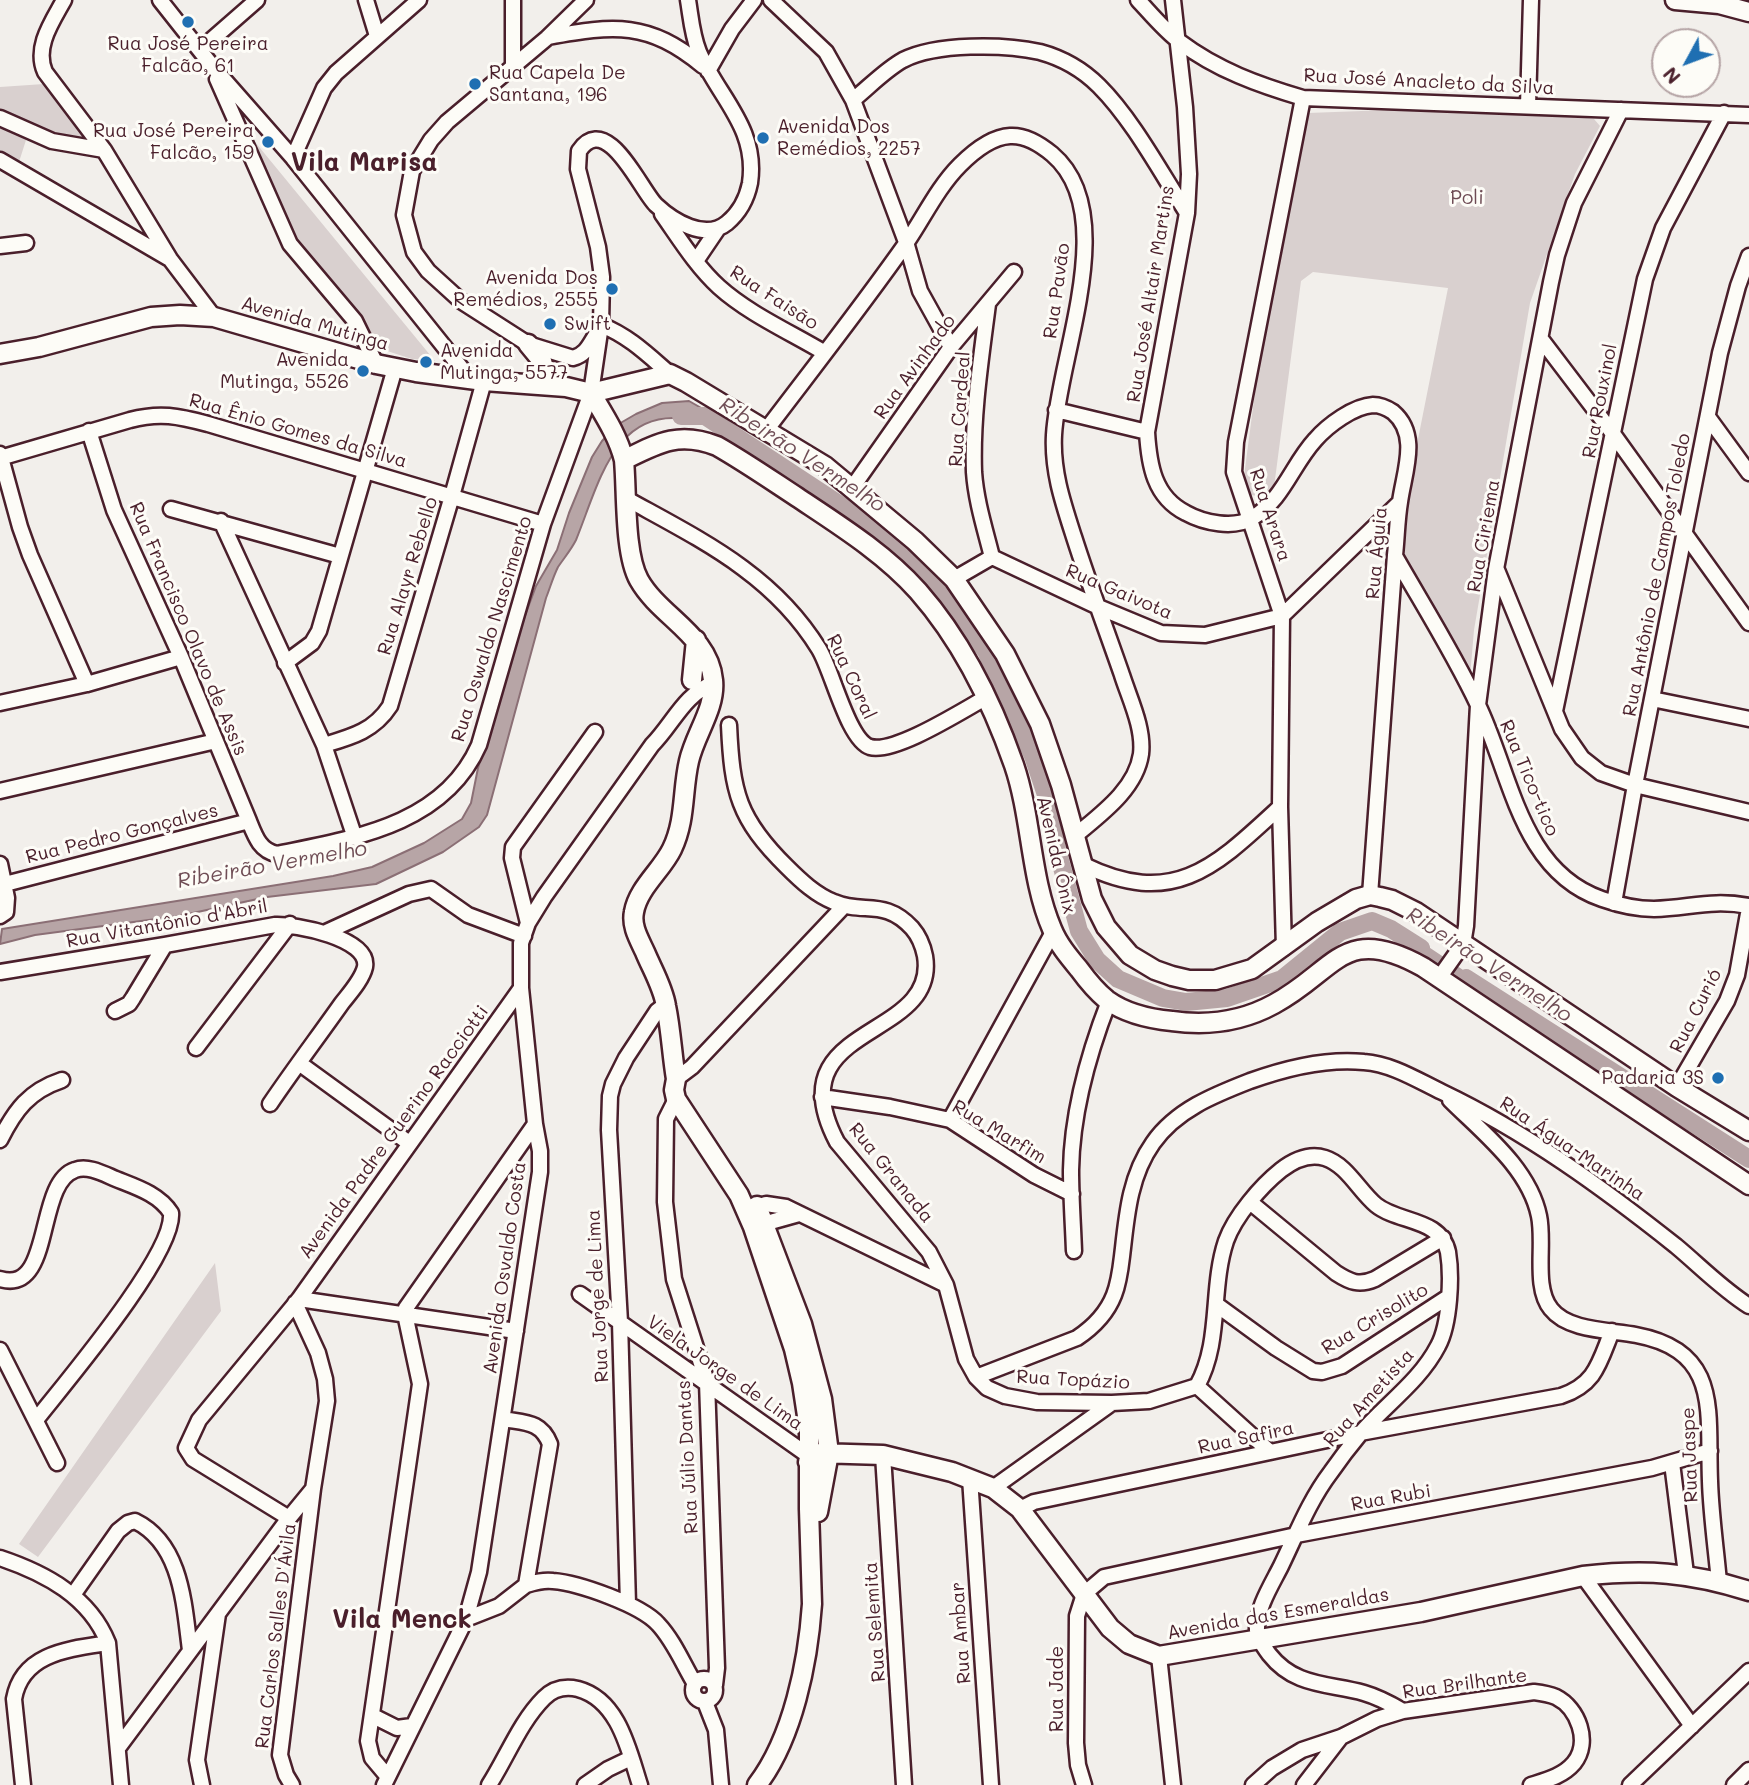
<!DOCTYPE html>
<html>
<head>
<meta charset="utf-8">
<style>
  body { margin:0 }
  #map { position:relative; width:1749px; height:1785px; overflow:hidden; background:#f2efeb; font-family:Mali,sans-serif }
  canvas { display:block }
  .north { position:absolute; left:1651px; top:28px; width:70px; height:70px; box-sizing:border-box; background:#fdfcf7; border:2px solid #b5a4a5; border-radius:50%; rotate:229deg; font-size:19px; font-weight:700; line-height:28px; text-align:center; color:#4a1f2b }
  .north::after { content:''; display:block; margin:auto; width:24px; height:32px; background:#1f6fb2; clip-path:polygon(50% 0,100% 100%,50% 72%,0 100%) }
</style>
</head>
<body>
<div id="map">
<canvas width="1749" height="1785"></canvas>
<div class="north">N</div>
</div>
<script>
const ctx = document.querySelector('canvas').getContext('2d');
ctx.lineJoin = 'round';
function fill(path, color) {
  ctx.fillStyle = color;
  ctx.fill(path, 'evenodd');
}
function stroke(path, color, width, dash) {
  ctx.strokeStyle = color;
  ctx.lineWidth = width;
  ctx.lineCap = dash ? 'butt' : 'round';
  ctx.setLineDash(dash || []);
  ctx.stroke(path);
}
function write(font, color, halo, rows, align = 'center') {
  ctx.font = font + ' Mali,sans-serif';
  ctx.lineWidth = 6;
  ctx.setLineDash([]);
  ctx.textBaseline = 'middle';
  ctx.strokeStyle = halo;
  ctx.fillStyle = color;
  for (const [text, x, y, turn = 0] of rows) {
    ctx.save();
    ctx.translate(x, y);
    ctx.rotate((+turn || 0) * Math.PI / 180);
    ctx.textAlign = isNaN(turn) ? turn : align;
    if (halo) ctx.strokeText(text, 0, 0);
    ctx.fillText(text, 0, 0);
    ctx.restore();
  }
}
const green = new Path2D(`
  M44 84 90 140H68L0 115V87Z
  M1495 106 1594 119 1600 126 1575 174 1530 303 1474 630 1470 677 1395 555 1448 288 1313 272 1301 281 1274 487C1266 499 1246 500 1243 484L1273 254 1308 113Z
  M0 126 26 140 19 162 0 151Z
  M245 129 260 148 435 361 412 359 381 349 359 312 297 242Z
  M215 1263 221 1311 38 1557 19 1544Z`);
const water = new Path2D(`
  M689 401 703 409 705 416 696 421C615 401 599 484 576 540 571 550 564 558 558 567 553 577 550 588 546 598L487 815 479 827 443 852 376 884 267 897 179 916 35 935 0 944 2 929 333 876 372 867 424 843 462 819 471 803 478 768 516 640 536 586 557 550 569 513 592 457 602 441 617 425 636 414 662 403Z`);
const canal = new Path2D(`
  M1421 948 1466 978`);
const river = new Path2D(`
  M681 416H705L863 520 924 574 986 651 1033 756 1048 801 1057 849 1079 931 1097 960 1118 979 1163 998 1186 1002 1227 998 1282 979 1340 932 1372 921 1391 929 1421 948
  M1466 978 1749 1159`);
const minor = new Path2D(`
  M64 0C52 22 34 47 45 72L104 150 170 259 214 317
  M160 0 213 67 293 158 470 379
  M366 0 377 36
  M586 0 547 38 447 122 431 140 412 171 404 215 414 252 428 271 461 301 528 344 573 358C585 355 589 346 595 336
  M771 0 826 52 853 100 906 242 920 291 951 347
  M1138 0C1151 14 1165 31 1180 42 1217 70 1259 85 1303 98L1749 115
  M1173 0 1185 107 1189 174 1187 213 1147 432C1149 465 1154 497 1186 513 1204 523 1234 529 1252 518 1283 500 1292 465 1315 440 1328 425 1354 406 1373 405 1381 405 1387 408 1393 412 1420 435 1404 472 1400 502 1397 520 1397 537 1395 555L1370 895
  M548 37C615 25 648 21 703 66
  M201 49 257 0
  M513 65V0
  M708 71 732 29 754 0
  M217 79 290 244 355 321 376 364
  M853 100C869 87 885 70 903 60 936 43 1004 44 1040 52 1062 58 1083 70 1099 86 1133 120 1161 173 1187 213
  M1528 106 1531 0
  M0 118 52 141 104 150
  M293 158 324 88 336 73 419 0
  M0 160 168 258
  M662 214C679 238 696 266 719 287 749 314 790 332 825 353
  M0 246 26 243
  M696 261 717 230
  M988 304C981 359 972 416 974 472 976 501 985 529 992 557
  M601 325C629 336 648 355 670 374
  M1541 339 1614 435 1749 623
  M1056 410 1147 432
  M1708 417 1749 473
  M767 429C814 367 862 306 907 242 924 217 938 187 960 165 973 152 991 137 1010 136 1025 135 1040 144 1052 154 1122 213 1058 357 1054 435 1052 471 1063 503 1074 537 1089 584 1106 629 1122 675 1130 700 1144 728 1141 754 1136 789 1101 814 1076 835
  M89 431 114 510 181 657 249 821C255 836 260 851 277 854 354 838 444 825 479 745L543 524 591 393 601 325 602 277 598 247 578 169 579 151C607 110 641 191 656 205 673 221 705 241 727 223 739 213 747 198 750 183 758 128 719 98 699 52 692 35 691 18 688 0
  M0 454 20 527 30 555 87 684
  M0 458 130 420C160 412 178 416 208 424L543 524
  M852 488 951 347 1014 272
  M627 499C701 540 773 574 819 649 832 670 848 740 870 747 895 754 963 710 987 697
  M171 509 340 556
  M221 521 324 745 355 838
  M1395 556C1423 605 1454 654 1478 705 1511 773 1520 871 1602 899 1619 905 1636 909 1654 909 1690 908 1711 899 1749 906
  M1497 570 1562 729 1582 758 1601 773 1635 785 1749 812
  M954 579 992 557 1096 606 1161 633 1205 635 1282 616 1400 502
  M285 663 312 643 319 631 395 368
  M1652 699 1749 719
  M0 703 87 684 181 657
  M1555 711 1645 279 1663 228 1724 113
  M729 725C732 792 738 819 787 867 801 881 816 895 834 902 864 915 884 898 912 928 919 936 923 946 925 956 939 1042 774 1022 837 1142L929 1252 946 1285 966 1359 976 1377 987 1388 1005 1396 1037 1402 1112 1403 1149 1401 1197 1386C1222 1341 1210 1289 1226 1241 1235 1216 1261 1186 1281 1170 1294 1160 1309 1153 1325 1158 1347 1165 1359 1191 1376 1205 1398 1223 1441 1218 1448 1252 1452 1276 1450 1324 1438 1346 1420 1381 1385 1405 1360 1434 1350 1446 1340 1459 1331 1472 1309 1501 1297 1533 1281 1566 1272 1584 1256 1609 1257 1630 1258 1639 1264 1647 1269 1654 1295 1687 1327 1683 1364 1693 1378 1697 1391 1704 1403 1711
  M324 745C351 737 374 731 390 706L452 496 484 381
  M0 791 216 741
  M0 864 7 898 6 912 0 916
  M1084 865C1174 909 1216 866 1280 807
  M5 884 249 821
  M1614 903 1635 785 1720 353 1738 286 1749 256
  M528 923 512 858 513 847 595 732
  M324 933 409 894 431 889 468 915 524 936
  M1284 948 1280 807 1282 616 1234 472 1236 442 1303 98
  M0 972 165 945 275 925C295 924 370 938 365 967 362 980 349 994 342 1003 318 1037 293 1070 270 1104
  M1439 978 1463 944 1466 926 1478 705 1496 569 1551 282 1557 255 1574 203 1621 110
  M115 1011 129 1004 133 998 165 945
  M196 1048 290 924
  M299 1063 409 1143
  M676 1079 692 1067 844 906
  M1677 1087 1727 1001 1737 975 1749 908
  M822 1097 890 1107 950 1120 1034 1175 1072 1194
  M676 1099 666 1119 665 1202 674 1279 707 1382 717 1668 715 1685
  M1450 1100C1483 1133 1529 1168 1539 1216 1545 1244 1533 1287 1551 1309 1568 1331 1610 1330 1636 1335 1722 1351 1707 1413 1710 1481 1711 1515 1716 1548 1719 1582
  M950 1120 1053 932
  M0 1140C15 1110 29 1091 62 1080
  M1250 1202 1336 1273C1350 1282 1359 1286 1375 1279L1443 1238
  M750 1209 766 1204 786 1207 946 1285
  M756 1226 799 1214
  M1074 1251C1073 1224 1071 1197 1071 1170 1072 1111 1088 1055 1109 1001
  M0 1279C54 1295 35 1183 75 1170 88 1165 104 1174 116 1179 136 1187 159 1194 171 1213 175 1254 65 1383 36 1420
  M580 1294 809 1456
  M299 1299 516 1331
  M1217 1305 1276 1348 1313 1371 1322 1372 1342 1366 1448 1297
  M0 1350 57 1463
  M976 1377 1077 1338C1092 1328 1107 1313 1114 1295 1120 1280 1121 1264 1123 1248 1127 1211 1131 1174 1153 1143 1176 1110 1214 1095 1250 1081 1286 1068 1325 1058 1364 1062 1392 1064 1417 1080 1442 1092 1526 1132 1603 1188 1676 1246 1700 1266 1722 1289 1749 1306
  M1197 1386 1270 1452
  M883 1455 904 1785
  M1672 1463 1686 1574
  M970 1478 991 1785
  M993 1488 1112 1403
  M1020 1509 1034 1502 1360 1433 1561 1396C1596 1384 1599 1363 1612 1331
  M289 1518 193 1459 186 1448 199 1420 299 1299 521 988
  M0 1558C45 1573 90 1597 108 1643L121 1785
  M1583 1576 1692 1726
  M526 1585C536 1582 543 1580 553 1581 579 1583 641 1605 658 1624 674 1641 683 1664 695 1684
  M73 1595 118 1531 128 1523 135 1521C182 1544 184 1605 190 1650
  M628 1604 620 1322 609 1130 610 1096 613 1084 626 1058 657 1011 666 1004
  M466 1619 499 1606 526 1585 550 1444C541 1421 525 1423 503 1419
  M1159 1656 1173 1785
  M693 1690a11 11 0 1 1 22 0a11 11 0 1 1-22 0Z
  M705 1702 716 1730 721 1785
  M373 1716 397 1728 412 1726
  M118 1748 289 1518 312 1490
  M388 1777 372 1758 368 1741 420 1384 405 1314 406 1308 535 1124
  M23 1785 14 1699C22 1653 69 1649 108 1643
  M202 1785 197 1760 218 1614
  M292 1785 286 1775 280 1755 313 1489 327 1401 325 1379 318 1353 295 1303
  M384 1785 466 1619 479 1572 540 1172V1151L535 1124 521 988V943L528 923 544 897 652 745C673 724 684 694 714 683
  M489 1785C507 1757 520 1722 544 1698 553 1689 565 1686 578 1689 619 1700 629 1751 640 1785
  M585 1785 608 1769 631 1758
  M1084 1785 1078 1765 1076 1743 1077 1616 1084 1594 1104 1577 1296 1535 1652 1468 1710 1451
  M1253 1785 1272 1768 1302 1750 1341 1737 1377 1719 1403 1711 1534 1692C1542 1693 1549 1694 1556 1697 1578 1708 1591 1742 1574 1763 1563 1776 1547 1780 1531 1785
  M1304 1785 1341 1737
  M1630 1785 1749 1671
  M1734 1785 1749 1770`);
const major = new Path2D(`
  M1675 0 1719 4 1749 12
  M528 344 542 361 549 385
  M0 354 39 347 151 317 180 315 214 317 376 364 416 372 484 381 566 387 591 393C604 415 618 436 624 460 627 492 624 553 639 580 660 617 709 635 713 680 716 708 695 734 689 761 682 791 686 820 672 849 662 870 638 888 634 912 631 926 639 939 645 952 652 969 663 987 666 1006 671 1030 672 1055 676 1079L674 1090 676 1099 739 1195 753 1227 794 1349 802 1383 809 1429V1509L812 1604C808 1662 793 1738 757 1785
  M591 393 670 374 686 382 825 466 915 541 954 579 1005 654 1040 724 1061 785 1092 899 1106 927 1130 955 1155 970 1172 976 1189 980H1215L1252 969 1317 922 1356 899 1370 895 1380 897 1392 900 1416 912 1677 1087 1749 1131
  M624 460C658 443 679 431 717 446 745 462 771 480 797 497 839 525 884 553 918 591 962 641 992 702 1014 765 1032 818 1030 878 1052 929 1058 944 1069 957 1079 969 1087 980 1096 991 1107 1000 1125 1013 1150 1019 1172 1021 1207 1026 1243 1021 1274 1004 1336 971 1343 922 1423 967L1749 1185
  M692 680 696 640
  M757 1206 802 1324 822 1399 829 1453 818 1512
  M808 1462 811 1457 817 1453 883 1455 952 1472 993 1488 1020 1509 1110 1628 1129 1644 1159 1656 1421 1612 1583 1576C1646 1569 1689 1572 1749 1591`);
const markers = [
  [188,22,7,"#1f6fb2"],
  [475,84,7,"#1f6fb2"],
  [763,138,7,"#1f6fb2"],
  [268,142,7,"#1f6fb2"],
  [612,289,7,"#1f6fb2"],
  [550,324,7,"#1f6fb2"],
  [426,362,7,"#1f6fb2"],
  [363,371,7,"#1f6fb2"],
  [1718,1078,7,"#1f6fb2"]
];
const poiNames = [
  ["Rua José Pereira",188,44,"center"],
  ["Falcão, 61",188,66,"center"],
  ["Rua Capela De",489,73],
  ["Santana, 196",489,95],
  ["Avenida Dos",777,127],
  ["Remédios, 2257",777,149],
  ["Rua José Pereira",254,131,"right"],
  ["Falcão, 159",254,153,"right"],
  ["Avenida Dos",598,278,"right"],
  ["Remédios, 2555",598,300,"right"],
  ["Swift",564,324],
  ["Avenida",440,351],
  ["Mutinga, 5577",440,373],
  ["Avenida",349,360,"right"],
  ["Mutinga, 5526",349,382,"right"],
  ["Padaria 3S",1704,1078,"right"]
];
const streetNames = [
  ["Rua José Anacleto da Silva",1429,82,3],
  ["Rua Pavão",1057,291,-82],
  ["Rua José Altair Martins",1151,294,-81],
  ["Rua Faisão",774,298,33],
  ["Avenida Mutinga",315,324,16],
  ["Rua Avinhado",915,367,-54],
  ["Rua Rouxinol",1600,401,-79],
  ["Rua Cardeal",960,409,-86],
  ["Rua Ênio Gomes da Silva",298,431,16],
  ["Rua Arara",1270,515,72],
  ["Rua Ciriema",1484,536,-80],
  ["Rua Águia",1377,553,-85],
  ["Rua Antônio de Campos Toledo",1657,575,-79],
  ["Rua Alayr Rebello",408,576,-73],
  ["Rua Gaivota",1119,592,23],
  ["Rua Francisco Olavo de Assis",188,629,67],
  ["Rua Oswaldo Nascimento",492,629,-73],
  ["Rua Coral",851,677,65],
  ["Rua Tico-tico",1529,778,67],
  ["Rua Pedro Gonçalves",122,834,-14],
  ["Avenida Ônix",1056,855,77],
  ["Rua Vitantônio d'Abril",167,924,-10],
  ["Rua Curió",1696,1011,-63],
  ["Avenida Padre Guerino Racciotti",394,1132,-54],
  ["Rua Marfim",999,1132,31],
  ["Rua Água-Marinha",1572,1149,34],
  ["Rua Granada",891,1173,51],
  ["Avenida Osvaldo Costa",505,1268,-82],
  ["Rua Jorge de Lima",598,1296,-93],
  ["Rua Crisolito",1375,1319,-31],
  ["Viela Jorge de Lima",725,1373,35],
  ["Rua Topázio",1073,1380,3],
  ["Rua Ametista",1369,1398,-48],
  ["Rua Safira",1246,1438,-12],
  ["Rua Jaspe",1690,1455,-92],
  ["Rua Júlio Dantas",688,1457,-93],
  ["Rua Rubi",1391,1498,-10],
  ["Avenida das Esmeraldas",1278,1614,-10],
  ["Rua Selemita",875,1622,-94],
  ["Rua Ambar",961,1633,-94],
  ["Rua Carlos Salles D'Ávila",276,1636,-83],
  ["Rua Brilhante",1465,1684,-8],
  ["Rua Jade",1057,1689,-90]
];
const parkNames = [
  ["Poli",1467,198]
];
const waterNames = [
  ["Ribeirão Vermelho",802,455,33],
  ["Ribeirão Vermelho",272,865,-10],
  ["Ribeirão Vermelho",1489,965,33]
];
const districtNames = [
  ["Vila Marisa",364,163],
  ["Vila Menck",402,1620]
];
fill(green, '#d9d0cf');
fill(water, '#b7a5a6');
stroke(water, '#8b6f75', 2);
stroke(canal, '#b7a5a6', 10);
stroke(river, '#b7a5a6', 18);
stroke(minor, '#4a1f2b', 19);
stroke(major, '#4a1f2b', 23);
stroke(minor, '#fdfcf7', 14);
stroke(major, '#fdfcf7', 18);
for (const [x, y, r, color] of markers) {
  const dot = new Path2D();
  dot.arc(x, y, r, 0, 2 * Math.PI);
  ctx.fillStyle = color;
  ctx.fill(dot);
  stroke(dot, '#fdfcf7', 2.5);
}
write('19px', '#4a1f2b', '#fdfcf7', poiNames, 'left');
write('19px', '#4a1f2b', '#fdfcf7', streetNames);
write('19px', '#6e4b54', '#fdfcf7', parkNames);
write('italic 21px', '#704e56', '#fdfcf7', waterNames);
write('bold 26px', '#4a1f2b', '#fdfcf7', districtNames);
</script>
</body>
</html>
